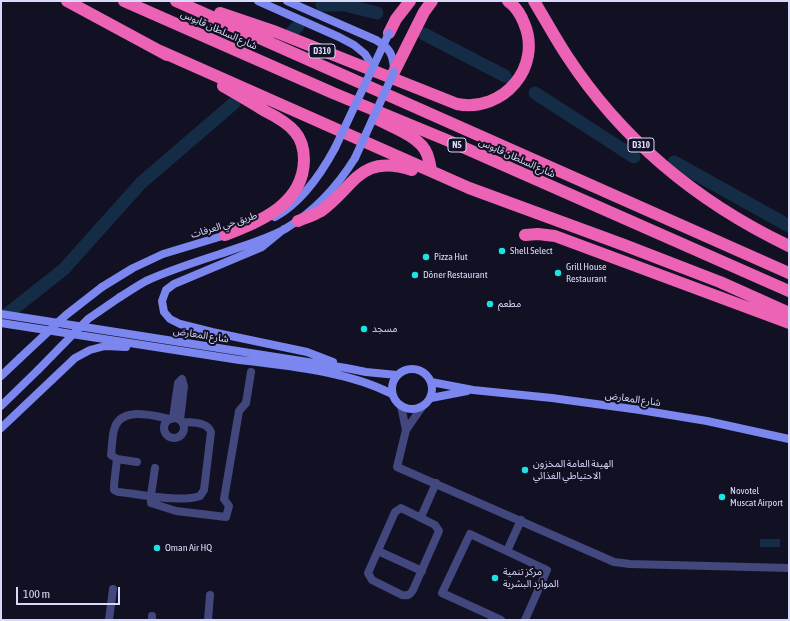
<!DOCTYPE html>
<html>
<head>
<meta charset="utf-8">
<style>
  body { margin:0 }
  #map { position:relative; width:790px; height:621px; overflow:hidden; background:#121123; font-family:"Asap Condensed",sans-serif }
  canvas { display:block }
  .frame { position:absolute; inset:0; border:2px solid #d9d9fa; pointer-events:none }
  .scale { position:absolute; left:16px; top:587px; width:104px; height:18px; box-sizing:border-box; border:2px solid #d9d9fa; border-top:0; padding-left:5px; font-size:12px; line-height:14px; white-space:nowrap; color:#d9d9fa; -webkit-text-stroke:3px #121123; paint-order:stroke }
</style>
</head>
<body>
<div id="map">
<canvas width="790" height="621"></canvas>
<div class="frame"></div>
<div class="scale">100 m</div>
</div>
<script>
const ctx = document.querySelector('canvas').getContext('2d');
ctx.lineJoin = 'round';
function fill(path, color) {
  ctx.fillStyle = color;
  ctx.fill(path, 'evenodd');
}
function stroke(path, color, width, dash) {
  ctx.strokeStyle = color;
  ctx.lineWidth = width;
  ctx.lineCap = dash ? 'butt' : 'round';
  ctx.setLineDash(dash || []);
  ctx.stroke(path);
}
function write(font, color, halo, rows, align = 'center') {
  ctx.font = font + ' "Asap Condensed","Noto Sans Arabic",sans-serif';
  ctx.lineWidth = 4;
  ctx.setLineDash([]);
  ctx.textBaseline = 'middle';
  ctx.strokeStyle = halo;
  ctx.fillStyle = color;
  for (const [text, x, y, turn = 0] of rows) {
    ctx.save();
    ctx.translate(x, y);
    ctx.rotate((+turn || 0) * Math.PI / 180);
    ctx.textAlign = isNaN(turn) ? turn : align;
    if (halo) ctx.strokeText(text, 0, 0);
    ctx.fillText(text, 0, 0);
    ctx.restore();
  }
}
const water = new Path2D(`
  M760 539H780V547H760Z`);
const river = new Path2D(`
  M322 5H345L377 13
  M291 33 298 26
  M424 34 505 76
  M535 93 634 157
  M674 162 789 226
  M1 319 64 269 141 183 234 103`);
const street = new Path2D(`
  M401 406 406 430
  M422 407 406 430 397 467 614 562 630 564 789 568
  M173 418 178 383 182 379
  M164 428a10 10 0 1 1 20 0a10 10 0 1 1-20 0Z
  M180 420 184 386 182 379
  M117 459 114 485V490L118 492C140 494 180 503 200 496L204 490 211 432C207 421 192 423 182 422
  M137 462 117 459 111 455C112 447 112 438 114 430 120 405 154 416 171 419
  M155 468 151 495V503L176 511 226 517 229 506 224 499 239 411 246 403 251 372
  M401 508 435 525 439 531 413 590C410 595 408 596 402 595L372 580 368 573 395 512Z
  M421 517 436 483
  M378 551 422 571
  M507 551 521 520
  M152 616V620
  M109 620 113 589
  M208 620 210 595
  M501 620 442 593 470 534 547 570 525 620`);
const secondary = new Path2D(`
  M258 1 339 37 354 45 365 54 373 67
  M287 1 376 40C389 48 393 53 394 69
  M275 217C302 202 321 174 335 148
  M284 229 262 247 174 284 166 290 162 301 164 312 170 319 180 324 212 332 307 352 333 362
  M102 287 133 268 163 254 229 234
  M120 297C128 292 137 286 146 281 170 270 195 262 220 254 242 246 265 240 285 229 315 211 337 187 355 158
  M1 314 346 368 366 372 397 375
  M1 323C78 335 155 347 233 359 284 366 346 370 392 394
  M392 389a20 20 0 1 1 40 0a20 20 0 1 1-40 0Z
  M1 376 20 358
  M431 382 473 390 552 398 640 410 707 421 789 439
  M431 398 467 391
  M1 406 38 370
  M1 428 75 358 90 350 105 346 126 347`);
const highway = new Path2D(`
  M67 1 167 55
  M124 1 333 93 449 141 789 291
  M176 1 789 273
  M534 1C545 19 555 38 567 56 622 140 699 203 789 246
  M220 13 276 32 457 104C503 113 543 67 524 23 521 15 515 6 508 1
  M389 33 396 19 410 1
  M160 51 469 188 624 245 720 282 789 313
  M394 72 424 12 432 1
  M223 86C237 94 251 102 265 111 275 116 288 123 295 132 302 140 304 150 304 160 303 205 260 221 225 235
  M377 119C392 127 421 137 427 154 429 159 430 165 431 170
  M298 221C305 218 314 215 321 211 355 187 359 153 412 170
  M525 235 538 234 555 236 789 323`);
const secondaryBridge = new Path2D(`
  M335 148 389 33
  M355 158 394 72
  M20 358 66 315 102 287
  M38 370 88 319 120 297`);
const markers = [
  [502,251,4,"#1be4e0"],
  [426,257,4,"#1be4e0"],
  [558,273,4,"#1be4e0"],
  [415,275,4,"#1be4e0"],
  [490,304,4,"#1be4e0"],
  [364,329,4,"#1be4e0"],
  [525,470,4,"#1be4e0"],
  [722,497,4,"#1be4e0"],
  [157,548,4,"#1be4e0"],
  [495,578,4,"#1be4e0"]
];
const shields = [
  [322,51,26],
  [457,145,18],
  [641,145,26]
];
const shieldNames = [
  ["D310",322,51],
  ["N5",457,145],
  ["D310",641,145]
];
const streetNames = [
  ["شارع السلطان قابوس",219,30,24],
  ["شارع السلطان قابوس",517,158,24],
  ["طريق حي العرفات",224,225,-17],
  ["شارع المعارض",201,335,9],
  ["شارع المعارض",633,399,8]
];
const poiNames = [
  ["Shell Select",510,251],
  ["Pizza Hut",434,257],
  ["Grill House",566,267],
  ["Restaurant",566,279],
  ["Döner Restaurant",423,275],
  ["مطعم",498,304],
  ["مسجد",372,329],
  ["الهيئة العامة المخزون",533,464],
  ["الاحتياطي الغذائي",533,476],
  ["Novotel",730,491],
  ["Muscat Airport",730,503],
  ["Oman Air HQ",165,548],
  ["مركز تنمية",503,572],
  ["الموارد البشرية",503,584]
];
fill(water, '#142c45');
stroke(river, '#142c45', 13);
stroke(street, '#42477d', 8);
stroke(secondary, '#7b86ef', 8);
stroke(highway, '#ec62b5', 12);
stroke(secondaryBridge, '#7b86ef', 8);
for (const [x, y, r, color] of markers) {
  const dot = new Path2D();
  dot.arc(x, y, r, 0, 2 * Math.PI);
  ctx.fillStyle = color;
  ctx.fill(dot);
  stroke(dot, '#121123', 1.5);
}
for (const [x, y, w] of shields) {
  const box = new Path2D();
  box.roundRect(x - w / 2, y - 7, w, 14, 3);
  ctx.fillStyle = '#121123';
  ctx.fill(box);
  stroke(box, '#d9d9fa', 1);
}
write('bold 9px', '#d9d9fa', null, shieldNames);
write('10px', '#d9d9fa', '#121123', streetNames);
write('10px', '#d9d9fa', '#121123', poiNames, 'left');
</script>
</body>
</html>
